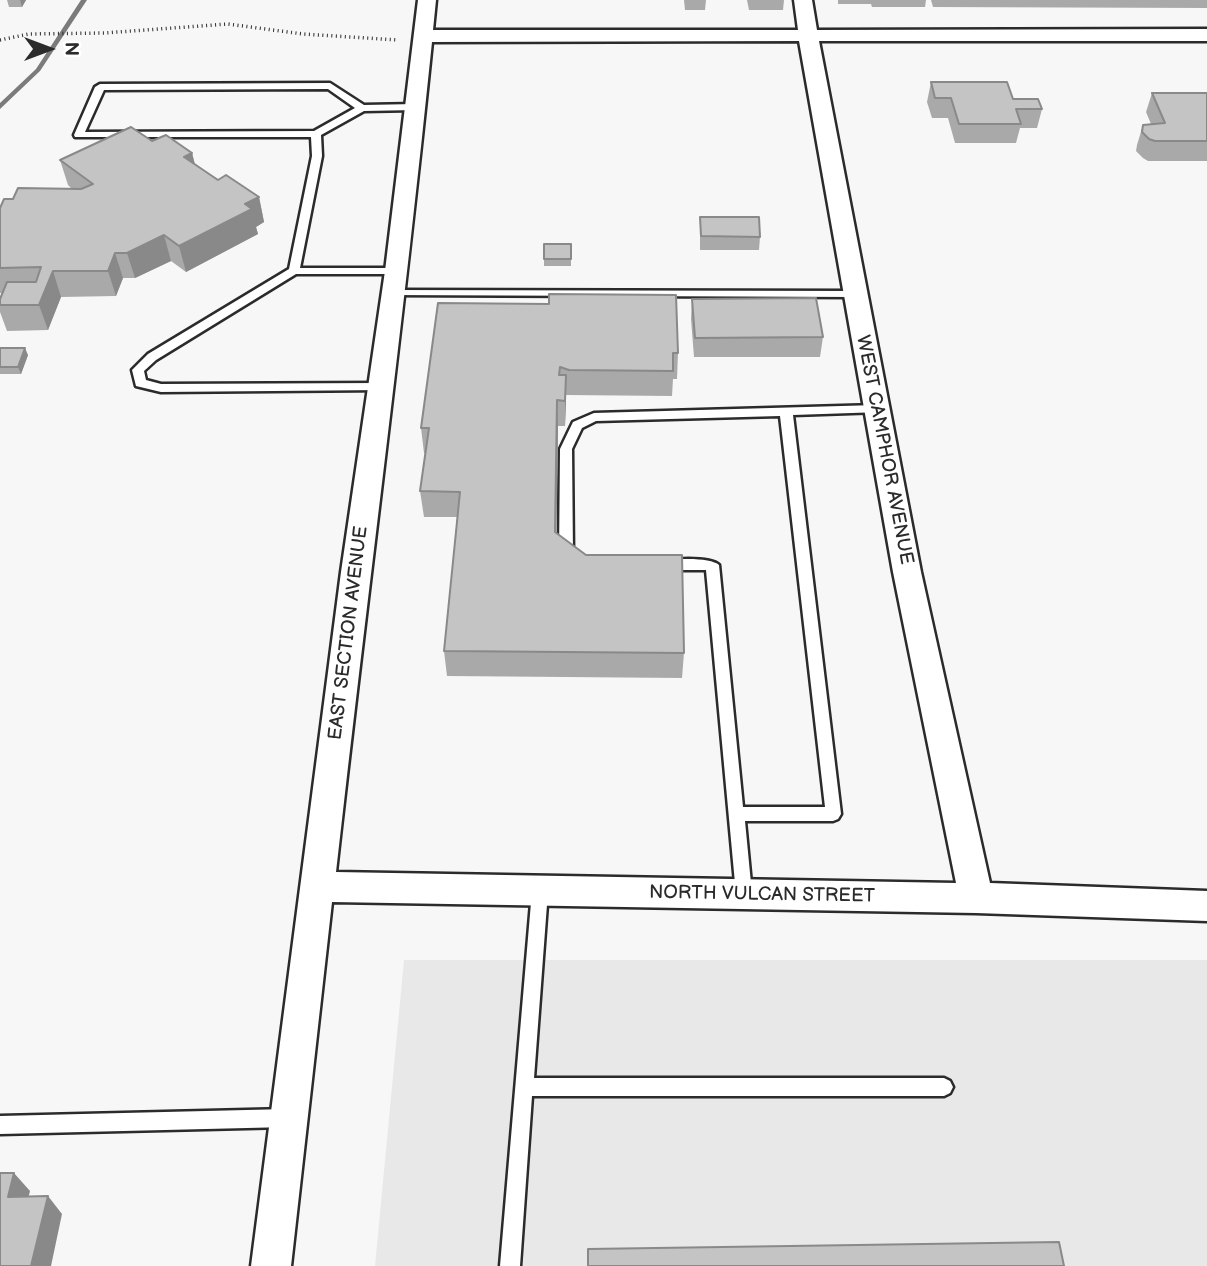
<!DOCTYPE html>
<html>
<head>
<meta charset="utf-8">
<style>
  body { margin:0 }
  #map { position:relative; width:1207px; height:1266px; overflow:hidden; background:#f7f7f7; font-family:"Balsamiq Sans",sans-serif }
  canvas { display:block }
  .north { position:absolute; left:14px; top:14px; width:70px; height:70px; -webkit-text-stroke:5px #fff; paint-order:stroke; rotate:90deg; font-size:19px; font-weight:700; line-height:28px; text-align:center; color:#2b2b2b }
  .north::after { content:''; display:block; margin:auto; width:24px; height:32px; background:#2b2b2b; clip-path:polygon(50% 0,100% 100%,50% 72%,0 100%) }
</style>
</head>
<body>
<div id="map">
<canvas width="1207" height="1266"></canvas>
<div class="north">N</div>
</div>
<script>
const ctx = document.querySelector('canvas').getContext('2d');
ctx.lineJoin = 'round';
function fill(path, color) {
  ctx.fillStyle = color;
  ctx.fill(path, 'evenodd');
}
function stroke(path, color, width, dash) {
  ctx.strokeStyle = color;
  ctx.lineWidth = width;
  ctx.lineCap = dash ? 'butt' : 'round';
  ctx.setLineDash(dash || []);
  ctx.stroke(path);
}
function write(font, color, halo, rows, align = 'center') {
  ctx.font = font + ' "Balsamiq Sans",sans-serif';
  ctx.lineWidth = 6;
  ctx.setLineDash([]);
  ctx.textBaseline = 'middle';
  ctx.strokeStyle = halo;
  ctx.fillStyle = color;
  for (const [text, x, y, turn = 0] of rows) {
    ctx.save();
    ctx.translate(x, y);
    ctx.rotate((+turn || 0) * Math.PI / 180);
    ctx.textAlign = isNaN(turn) ? turn : align;
    if (halo) ctx.strokeText(text, 0, 0);
    ctx.fillText(text, 0, 0);
    ctx.restore();
  }
}
const built = new Path2D(`
  M404 960H1207V1266H375Z`);
const stream = new Path2D(`
  M81 0H87L40 71 0 109V103L36 69Z`);
const path = new Path2D(`
  M0 40 29 34 104 33 228 24 303 34 398 40`);
const lane = new Path2D(`
  M330 83 364 105 416 104 421 107 416 110 364 111 321 135 322 156 300 268H397L403 271 397 274H296L156 360 144 371 146 380 161 384 381 383 385 384 387 387 385 390 161 392 136 386 132 370 148 354 289 269 312 156 311 137H75L74 135 95 87 100 84ZM328 89 355 108 314 131 85 132 104 90Z
  M392 290 855 291 861 294 855 297 388 295V291Z
  M877 405 883 409 881 412 793 415 841 814 838 819 833 821H745L752 894 750 899 744 901 738 899 736 894 706 570H665L658 565C666 557 711 557 719 565L743 807H825L780 416 596 421 582 428 572 449 573 556 566 561 559 556 560 449 573 422 594 413Z
  M540 884 546 886 548 891 534 1078H944L950 1081 953 1087 950 1093 944 1096H532L520 1266H500L532 891 534 886Z
  M288 1109 294 1112 297 1118 294 1124 288 1127 0 1134V1116Z`);
const street = new Path2D(`
  M418 0H436L433 30H798L794 0H812L817 30 1207 29V41H819L921 572 990 883 1207 891V921L976 913 332 902 291 1266H251L341 572 385 271ZM799 41 893 572 956 883 336 872C367 595 404 319 432 42Z`);
const wall = new Path2D(`
  M7 0H26L22 7H9Z
  M684 0H706L705 10H685Z
  M747 0H784L783 10H749Z
  M838 0H926L925 7H872L871 4H838Z
  M931 0H1207V8L933 7Z
  M931 82 1013 99 1042 109 1037 128H1020L1016 143H955L948 118H932L927 102Z
  M1152 93H1207V161H1148L1143 158 1136 151 1137 145 1143 125 1151 124 1146 112Z
  M152 141 192 153 195 164 218 180 259 197 264 222 256 227 258 234 186 272 171 261 135 278H123L116 296 61 297 48 330 7 331 0 312V299L2 293H0V208L13 199 72 189 68 185 60 160Z
  M700 217 760 237 759 250H700Z
  M571 244V266H544V259Z
  M692 299 823 337 820 357H694L691 319Z
  M438 303 678 353 677 379H673L672 396 566 395 565 426H558L556 533 684 653 682 678 447 676 444 651 457 517H424L420 491 425 453H424L421 428Z
  M0 348 28 355 21 374H0Z`);
const shadedWall = new Path2D(`
  M20 0H26L22 7Z
  M192 153 198 178 184 157Z
  M259 197 264 222 256 227 258 234 186 272 179 246 245 204Z
  M164 235 171 261 135 278 127 253Z
  M115 253 123 278 116 296 108 271Z
  M53 271 61 297 48 330 39 305Z
  M25 348 28 355 21 374 18 367Z
  M566 375V401L565 426V401Z
  M557 400 558 426 556 558 555 532Z
  M14 1173 30 1191 24 1215 8 1197Z
  M48 1196 62 1214 51 1266H31Z`);
const building = new Path2D(`
  M931 82H1007L1013 99H1038L1042 109H1016L1021 124H959L951 98H935Z
  M1152 93H1207V141H1155L1149 139 1142 132 1143 125 1165 123Z
  M131 127 152 141 166 135 192 153 184 157 218 180 226 175 259 197 245 204 252 209 179 246 164 235 127 253H115L108 271H53L39 305H0V299L7 282H36L41 267 0 268V208L4 199H13L18 188 81 189 93 184 60 160Z
  M700 217H759L760 237 701 236Z
  M544 244H571V259H544Z
  M549 294 676 295 678 353H673V371L569 370 560 367 559 375H566L565 401 557 400 555 532 586 555H682L684 653 444 651 460 492 420 491 429 428H421L438 303 549 304Z
  M816 298 823 337 695 338 692 299Z
  M0 348H25L18 367H0Z
  M0 1173H14L8 1197 48 1196 31 1266H0Z
  M1059 1242 1064 1266H588V1249Z`);
const streetNames = [
  ["WEST CAMPHOR AVENUE",884,450,79],
  ["EAST SECTION AVENUE",349,633,-83],
  ["NORTH VULCAN STREET",762,895,1]
];
fill(built, '#e8e8e8');
fill(stream, '#7b7b7b');
stroke(lane, '#2b2b2b', 5);
stroke(street, '#2b2b2b', 5);
stroke(path, '#2b2b2b', 3.5, [1, 3.5]);
fill(lane, '#fff');
fill(street, '#fff');
fill(wall, '#a9a9a9');
fill(shadedWall, '#898989');
fill(building, '#c4c4c4');
stroke(building, '#898989', 2);
write('19px', '#2b2b2b', '#fff', streetNames);
</script>
</body>
</html>
